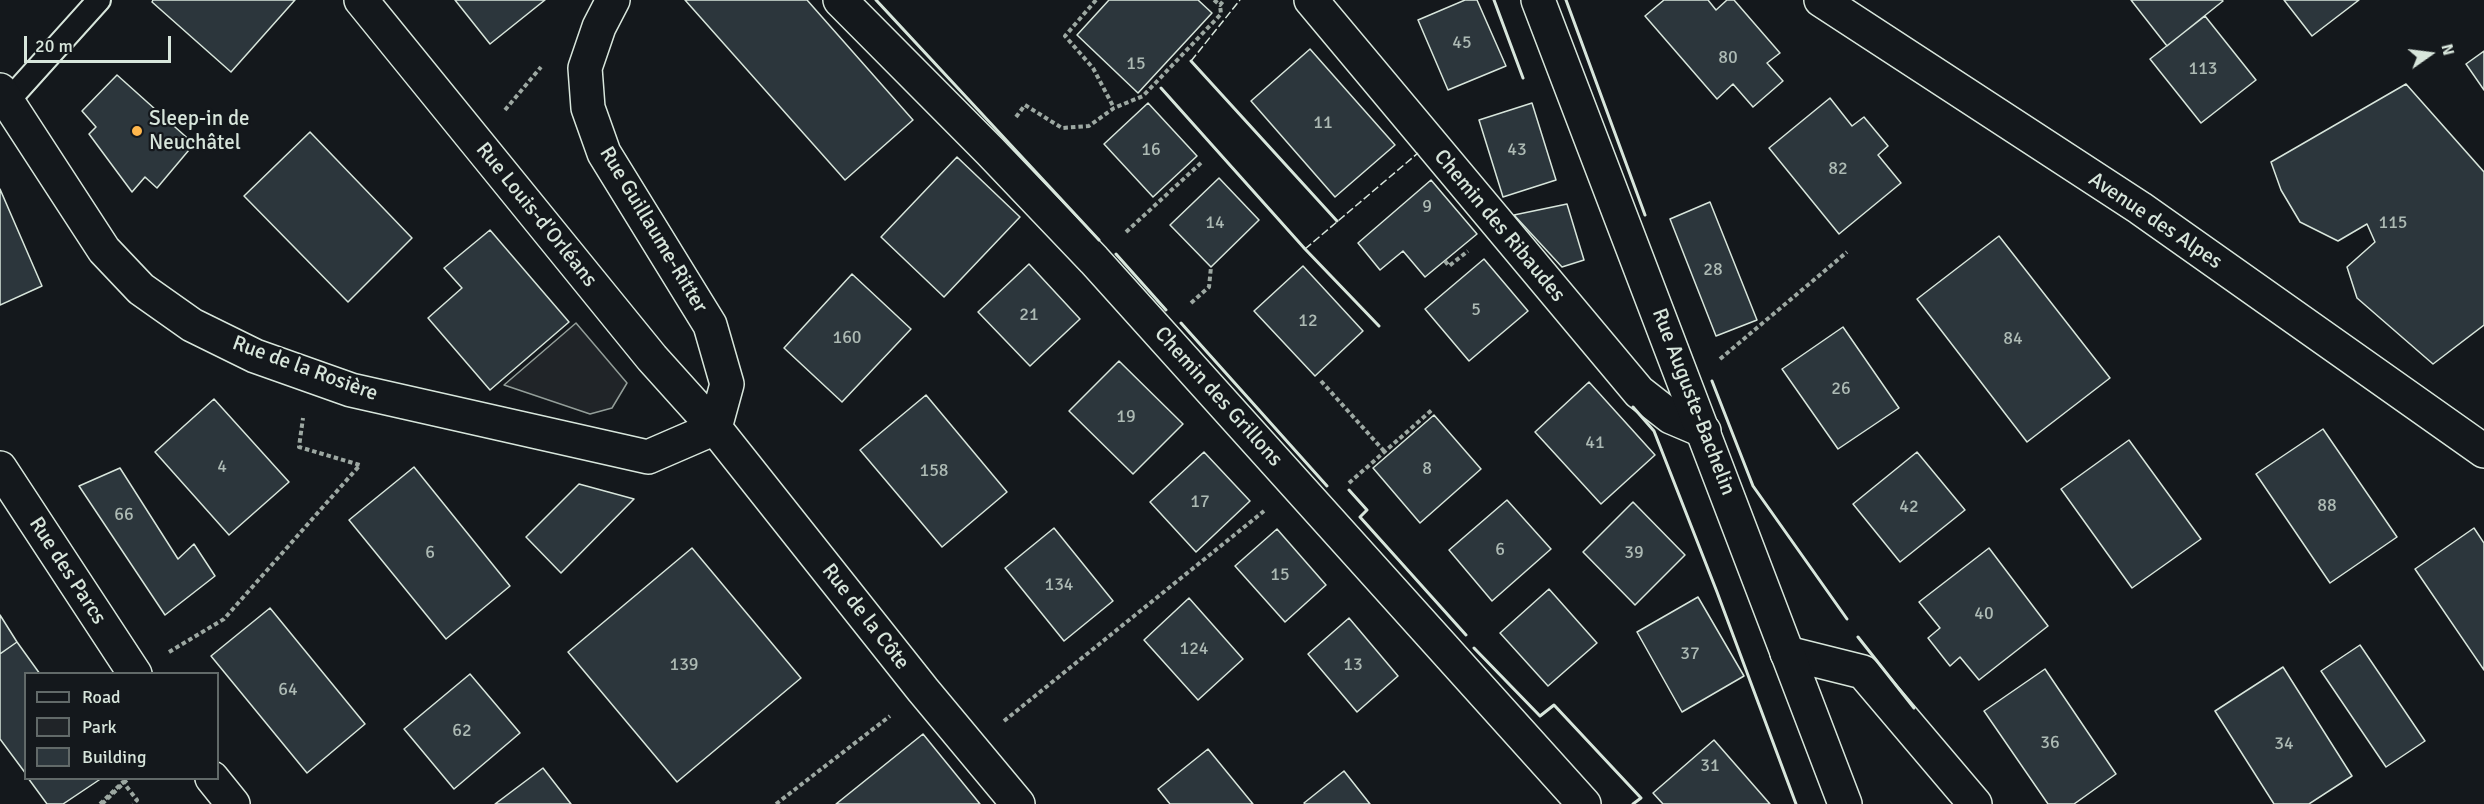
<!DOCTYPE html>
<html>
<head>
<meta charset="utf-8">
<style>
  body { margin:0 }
  #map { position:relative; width:2484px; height:804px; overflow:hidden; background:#14181c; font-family:Signika,sans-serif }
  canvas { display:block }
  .legend { position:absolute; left:24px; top:672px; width:195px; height:108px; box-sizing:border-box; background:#14181c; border:2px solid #626a69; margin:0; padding:8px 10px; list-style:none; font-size:18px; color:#d8e6dc }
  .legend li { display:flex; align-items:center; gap:12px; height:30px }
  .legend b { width:30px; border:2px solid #626a69 }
  .north { position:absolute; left:2400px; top:24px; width:60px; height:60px; -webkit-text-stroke:4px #14181c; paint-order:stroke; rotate:76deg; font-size:16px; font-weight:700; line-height:24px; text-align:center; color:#d8e6dc }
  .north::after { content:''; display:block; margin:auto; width:21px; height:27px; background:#d8e6dc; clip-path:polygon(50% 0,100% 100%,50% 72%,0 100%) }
  .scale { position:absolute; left:24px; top:36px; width:147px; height:27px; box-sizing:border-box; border:3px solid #d8e6dc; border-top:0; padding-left:8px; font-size:18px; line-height:21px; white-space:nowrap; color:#d8e6dc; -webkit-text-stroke:4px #14181c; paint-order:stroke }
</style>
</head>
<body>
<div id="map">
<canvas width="2484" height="804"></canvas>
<ul class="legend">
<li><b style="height:8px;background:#14181c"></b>Road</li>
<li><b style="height:16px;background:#202428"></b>Park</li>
<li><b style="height:16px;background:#2c363c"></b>Building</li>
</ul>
<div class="north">N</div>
<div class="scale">20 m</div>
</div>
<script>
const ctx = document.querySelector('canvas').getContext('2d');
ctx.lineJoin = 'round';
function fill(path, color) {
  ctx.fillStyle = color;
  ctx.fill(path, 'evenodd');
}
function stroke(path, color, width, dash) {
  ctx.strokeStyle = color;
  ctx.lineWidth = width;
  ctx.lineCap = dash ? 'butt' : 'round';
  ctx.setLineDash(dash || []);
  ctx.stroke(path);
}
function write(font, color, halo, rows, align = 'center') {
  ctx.font = font + ' Signika,sans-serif';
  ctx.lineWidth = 4.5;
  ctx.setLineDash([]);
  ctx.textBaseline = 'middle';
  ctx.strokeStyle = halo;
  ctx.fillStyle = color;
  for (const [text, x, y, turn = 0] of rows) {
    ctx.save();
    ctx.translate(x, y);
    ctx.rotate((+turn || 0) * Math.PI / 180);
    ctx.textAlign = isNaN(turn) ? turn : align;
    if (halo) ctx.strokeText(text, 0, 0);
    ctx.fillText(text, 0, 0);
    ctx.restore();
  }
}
const green = new Path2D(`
  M576 323 627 383 612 408 590 414 504 385Z`);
const building = new Path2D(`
  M153 0H295L231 72 152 2Z
  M455 0H545L490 44Z
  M685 0H807L913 120 845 180Z
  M1109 0H1198L1212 13 1138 93 1077 35Z
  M1465 0H1477L1506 66 1448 90 1418 20Z
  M1664 0H1708L1716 10 1727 0H1734L1780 53 1767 63 1783 81 1753 107 1733 84 1717 99 1645 16Z
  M2131 0H2222L2223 1 2167 46Z
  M2284 0H2359L2312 36Z
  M2205 16 2256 80 2201 123 2150 59Z
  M1310 49 1395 145 1335 197 1251 101Z
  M2484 51V90L2466 64Z
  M117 75 194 144 157 188 145 177 132 192 89 134 96 127 82 111Z
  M2406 84 2484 172V325L2433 364 2357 298 2347 267 2375 242 2367 224 2338 241 2300 222 2281 190 2271 162Z
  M1830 98 1852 126 1864 117 1888 146 1878 155 1901 183 1839 234 1769 148Z
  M1148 103 1197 156 1153 197 1104 144Z
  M1532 103 1556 180 1503 197 1479 120Z
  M310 132 412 238 348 302 244 196Z
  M957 157 1020 217 944 297 881 237Z
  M1219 178 1259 220 1211 267 1170 225Z
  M1431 180 1477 234 1425 277 1403 251 1380 270 1358 243Z
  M0 189 42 286 0 305Z
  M1710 202 1757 320 1716 336 1670 219Z
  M1567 204 1584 260 1562 267 1514 215Z
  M490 230 569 322 490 390 428 318 462 288 444 268Z
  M1999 236 2110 378 2027 442 1917 299Z
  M1484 259 1528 311 1469 361 1425 309Z
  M1029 264 1080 319 1030 366 978 312Z
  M1303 266 1363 331 1315 376 1254 311Z
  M852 274 911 329 842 402 784 348Z
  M1843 327 1899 408 1838 449 1782 369Z
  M1119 361 1183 424 1133 474 1069 411Z
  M1589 382 1655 455 1601 504 1535 432Z
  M926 395 1007 492 942 547 860 450Z
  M214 399 289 482 229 535 155 452Z
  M1434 415 1481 469 1420 523 1373 468Z
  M2323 429 2397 537 2330 583 2256 474Z
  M2129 440 2201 539 2132 588 2061 489Z
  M1204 452 1250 501 1196 552 1150 502Z
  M1917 452 1965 510 1900 562 1853 504Z
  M414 467 510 586 446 639 349 520Z
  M120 468 178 559 194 544 215 576 165 615 79 486Z
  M579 484 634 499 561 573 526 537Z
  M1507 500 1551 549 1492 601 1449 550Z
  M1633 502 1685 555 1635 605 1583 552Z
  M1054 528 1113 601 1064 641 1005 568Z
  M2474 528 2484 543V670L2415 569Z
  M1277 529 1326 585 1285 622 1235 566Z
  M692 548 801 678 677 782 568 652Z
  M1989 548 2048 626 1979 680 1960 657 1950 666 1928 638 1940 628 1919 602Z
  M1549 589 1597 643 1548 686 1500 633Z
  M1698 597 1744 676 1682 712 1637 632Z
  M1189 598 1243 659 1198 700 1144 640Z
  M270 608 365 724 307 773 211 656Z
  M0 615 17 642 0 654Z
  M1349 618 1398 676 1357 712 1308 654Z
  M17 642 40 674H26V774L0 739V654Z
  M2360 645 2425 741 2386 767 2321 671Z
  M2283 667 2352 776 2309 804H2274L2215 711Z
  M2045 669 2116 774 2074 804H2048L1984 711Z
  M470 674 520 733 454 789 404 729Z
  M923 734 980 804H836Z
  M1714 740 1770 804H1663L1653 793Z
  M1208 749 1253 804H1170L1158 789Z
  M543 768 571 804H495Z
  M1344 771 1370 804H1305L1304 803Z
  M28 778H102L63 804H47Z`);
const path = new Path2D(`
  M1096 0 1065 36 1093 68 1114 108
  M1214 0 1220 5 1224 0
  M505 110 541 67
  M1016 117 1025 105 1062 128 1089 126 1114 108 1143 96 1221 14 1220 5
  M1126 232 1203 161
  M1445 261 1449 266 1468 251
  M1191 303 1209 287 1211 267
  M1720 359 1847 252
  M1321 381 1384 451
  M1349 483 1433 409
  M169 652 224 619 360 465 299 447 303 418
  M1004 721 1264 511
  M100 804 123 782 137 800 133 804
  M776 804 890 716`);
const service = new Path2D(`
  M8 101 99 0`);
const minor = new Path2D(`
  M361 0 652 358 715 428 923 690 1018 804
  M613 0 599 27 585 68 588 108 604 153 710 325 727 384 715 428
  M840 0 990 151 1094 260 1584 804
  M1311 0 1639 392 1671 417 1704 431
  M0 90 104 250 141 289 192 325 255 356 351 390 648 457 715 428
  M1787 653 1863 672 1975 804`);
const tertiary = new Path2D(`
  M1538 0 1845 804`);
const secondary = new Path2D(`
  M1821 0 2140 208 2484 451
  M0 468 135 674
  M212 778 233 804`);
const pathBridge = new Path2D(`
  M102 804 129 778`);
const fence = new Path2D(`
  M1191 61 1240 0
  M1305 249 1418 153`);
const wall = new Path2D(`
  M876 0 1099 240
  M1494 0 1523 78
  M1566 0 1645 215
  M1191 61 1337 221
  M1161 88 1305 249 1379 326
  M1116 254 1166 310
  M1181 323 1327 486
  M1712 381 1753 486 1847 619
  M1633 407 1654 431 1717 592 1796 804
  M1349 490 1367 510 1360 517 1466 635
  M1858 637 1914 708
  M1474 648 1540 716 1554 705 1641 798 1633 804`);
const markers = [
  [137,131,6,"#ffb74d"]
];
const numberNames = [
  ["45",1462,43],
  ["80",1728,58],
  ["15",1136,64],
  ["113",2203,69],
  ["11",1323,123],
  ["16",1151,150],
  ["43",1517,150],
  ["82",1838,169],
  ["9",1427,207],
  ["14",1215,223],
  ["115",2393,223],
  ["28",1713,270],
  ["5",1476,310],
  ["21",1029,315],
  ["12",1308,321],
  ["160",847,338],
  ["84",2013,339],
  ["26",1841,389],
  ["19",1126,417],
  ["41",1595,443],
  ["4",222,467],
  ["8",1427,469],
  ["158",934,471],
  ["17",1200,502],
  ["88",2327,506],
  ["42",1909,507],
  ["66",124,515],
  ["6",1500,550],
  ["6",430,553],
  ["39",1634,553],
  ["15",1280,575],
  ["134",1059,585],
  ["40",1984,614],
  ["124",1194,649],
  ["37",1690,654],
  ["139",684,665],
  ["13",1353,665],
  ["64",288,690],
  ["62",462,731],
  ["36",2050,743],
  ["34",2284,744],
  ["31",1710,766]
];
const poiNames = [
  ["Sleep-in de",149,119],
  ["Neuchâtel",149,143]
];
const streetNames = [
  ["Rue Louis-d'Orléans",536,215,51],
  ["Avenue des Alpes",2155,221,34],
  ["Chemin des Ribaudes",1499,226,50],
  ["Rue Guillaume-Ritter",653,230,59],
  ["Rue de la Rosière",305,369,20],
  ["Chemin des Grillons",1218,397,48],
  ["Rue Auguste-Bachelin",1693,402,69],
  ["Rue des Parcs",67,571,57],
  ["Rue de la Côte",865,617,52]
];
fill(green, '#202428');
stroke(green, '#939e99', 1.5);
fill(building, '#2c363c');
stroke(building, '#d8e6dc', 1.5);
stroke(service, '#d8e6dc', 26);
stroke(minor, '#d8e6dc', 36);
stroke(tertiary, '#d8e6dc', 36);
stroke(secondary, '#d8e6dc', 36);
stroke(path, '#9da8a2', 4, [4.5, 3]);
stroke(service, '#14181c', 22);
stroke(minor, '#14181c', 33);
stroke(tertiary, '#14181c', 33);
stroke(secondary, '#14181c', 33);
stroke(pathBridge, '#9da8a2', 4, [4.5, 3]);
stroke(fence, '#d8e6dc', 1.5, [8, 3]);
stroke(wall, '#d8e6dc', 3);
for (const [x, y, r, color] of markers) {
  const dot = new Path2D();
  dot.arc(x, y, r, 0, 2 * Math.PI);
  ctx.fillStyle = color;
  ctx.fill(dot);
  stroke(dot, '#14181c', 2);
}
write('18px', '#adbab4', null, numberNames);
write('21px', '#d8e6dc', '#14181c', poiNames, 'left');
write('21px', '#d8e6dc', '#14181c', streetNames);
</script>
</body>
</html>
